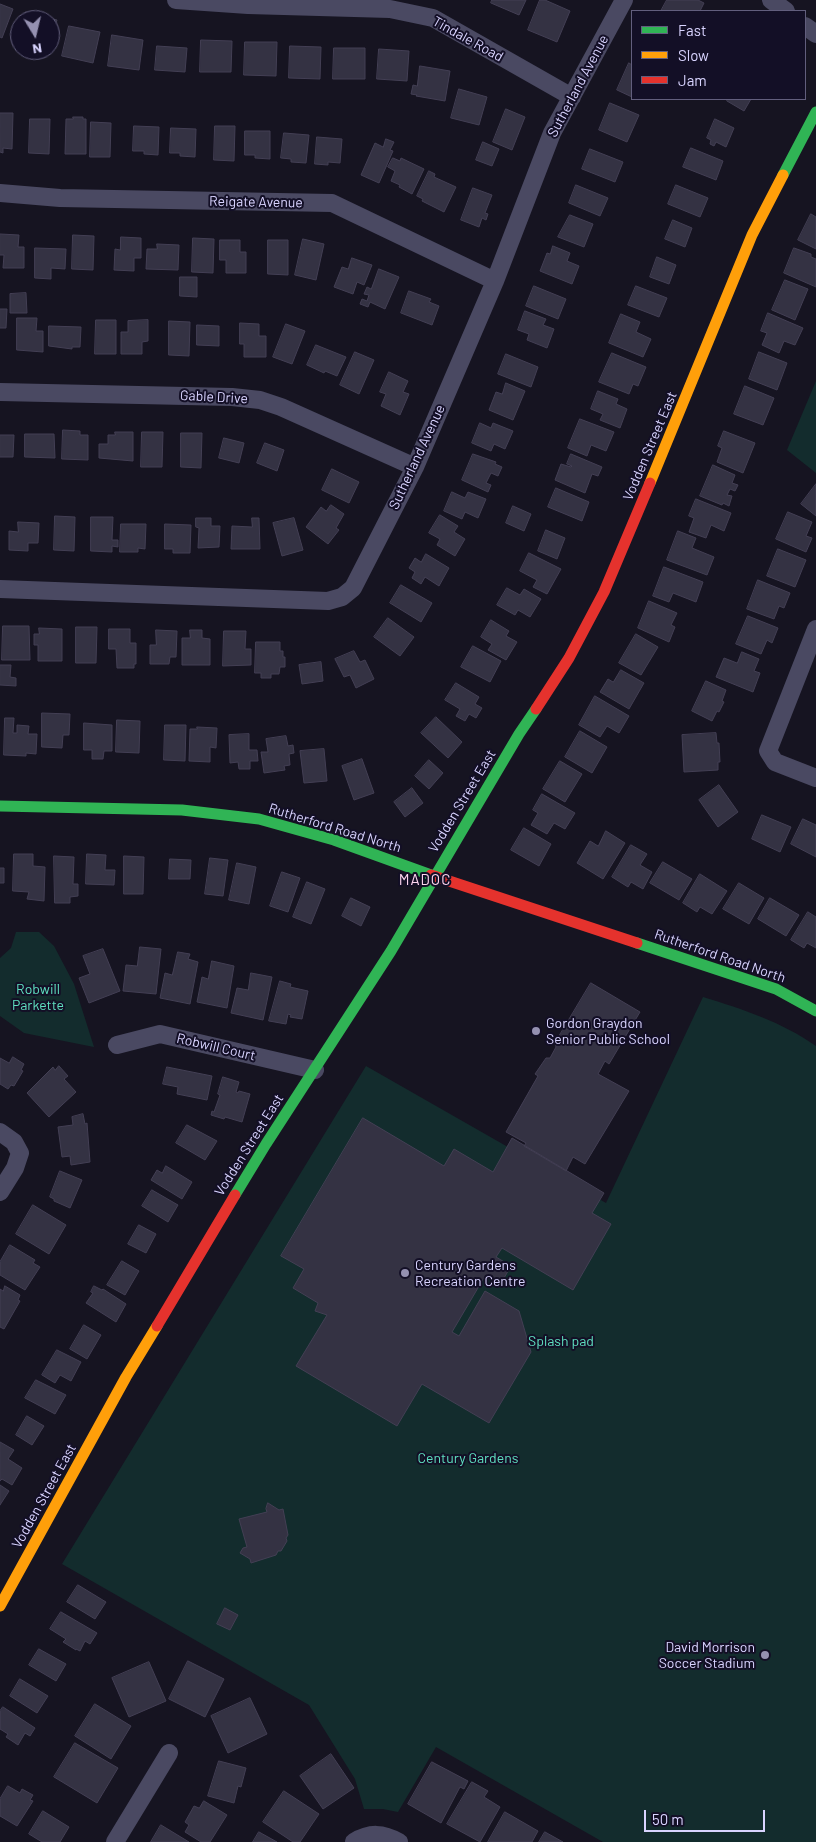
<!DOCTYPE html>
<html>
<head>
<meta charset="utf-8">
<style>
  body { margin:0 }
  #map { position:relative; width:816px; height:1842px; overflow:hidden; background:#161421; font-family:Barlow,sans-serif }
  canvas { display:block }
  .legend { position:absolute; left:631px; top:10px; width:175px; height:90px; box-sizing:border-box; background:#130f26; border:1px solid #625e7d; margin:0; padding:6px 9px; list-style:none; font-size:15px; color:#d9d4ff }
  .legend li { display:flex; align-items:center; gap:10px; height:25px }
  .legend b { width:25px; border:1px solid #625e7d }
  .north { position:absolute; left:10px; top:10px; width:50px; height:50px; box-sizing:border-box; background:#130f26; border:1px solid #625e7d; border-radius:50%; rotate:171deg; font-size:14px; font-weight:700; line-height:20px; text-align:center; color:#d9d4ff }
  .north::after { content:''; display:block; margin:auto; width:18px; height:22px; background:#9591b1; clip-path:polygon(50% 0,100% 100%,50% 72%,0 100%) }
  .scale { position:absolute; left:644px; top:1810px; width:121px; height:22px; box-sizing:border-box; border:2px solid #d9d4ff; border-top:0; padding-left:6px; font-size:15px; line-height:18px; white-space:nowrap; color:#d9d4ff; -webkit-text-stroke:4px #130f26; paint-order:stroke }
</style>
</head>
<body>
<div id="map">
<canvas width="816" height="1842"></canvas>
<ul class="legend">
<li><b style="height:6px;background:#30b455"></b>Fast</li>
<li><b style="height:6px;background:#ff9f0a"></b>Slow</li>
<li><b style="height:6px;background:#e5322d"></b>Jam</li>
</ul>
<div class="north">N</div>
<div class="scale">50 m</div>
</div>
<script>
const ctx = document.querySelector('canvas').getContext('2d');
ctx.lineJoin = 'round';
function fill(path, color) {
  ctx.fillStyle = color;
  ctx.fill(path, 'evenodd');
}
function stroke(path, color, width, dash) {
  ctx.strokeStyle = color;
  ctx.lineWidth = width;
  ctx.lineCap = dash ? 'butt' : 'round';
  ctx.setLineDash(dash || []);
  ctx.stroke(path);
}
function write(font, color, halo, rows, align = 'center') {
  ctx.font = font + ' Barlow,sans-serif';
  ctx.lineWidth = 4;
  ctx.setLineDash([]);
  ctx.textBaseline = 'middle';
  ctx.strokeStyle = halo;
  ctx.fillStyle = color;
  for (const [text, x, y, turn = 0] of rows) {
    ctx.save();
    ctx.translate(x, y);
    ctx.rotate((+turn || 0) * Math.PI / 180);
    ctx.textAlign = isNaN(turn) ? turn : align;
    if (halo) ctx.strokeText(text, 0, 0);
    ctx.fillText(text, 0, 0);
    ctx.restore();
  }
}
const green = new Path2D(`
  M816 381V473L787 450Z
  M16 932H39L54 946 74 984 94 1047 24 1033 0 1016V958L11 948Z
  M703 997C742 1009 782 1022 816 1046V1842H603L436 1747 398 1812 383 1809H364L355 1779 309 1705 62 1564 366 1066 606 1203Z`);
const building = new Path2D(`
  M492 0H526L519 15 491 3Z
  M540 0H545L570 11 557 42 528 30Z
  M667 0H698L704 3 700 11H661Z
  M0 4 13 9 2 38 0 37Z
  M26 12 57 20 50 43V20H24Z
  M69 26 100 32 93 63 62 56Z
  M112 35 143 40 139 70 108 66Z
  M201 40 232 41 231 72H200Z
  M245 42H277L276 76 244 75Z
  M157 46 187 48 185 72 155 70Z
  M290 46 321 47 320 79 289 78Z
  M334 48H365V79H333Z
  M379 49 409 51 407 81 377 79Z
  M629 63 632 65V97L617 90Z
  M420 66 450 71 445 101 416 96 417 95 411 94 413 85 417 86Z
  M459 89 487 97 479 125 451 118Z
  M728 99H751L744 111 727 101Z
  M610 103 639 115 627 142 599 130Z
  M506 109 525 117 512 150 493 142Z
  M0 113H13L12 149 3 148V153L0 152Z
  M73 117H83V119H86V154H65L66 119H73Z
  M30 119H50L49 154 29 153Z
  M715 119 734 128 726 147 716 142 714 146 710 144 711 140 707 138Z
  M91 122 111 123 110 157H90Z
  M134 126 159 127 158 155 144 154V151H133Z
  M215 126H235L234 161 214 160Z
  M171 128 196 129 195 157 180 156V153H170Z
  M245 131H270V159L255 158V155H245Z
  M284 133 309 135 306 163 291 162V159L281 158Z
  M317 137 342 139 340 163 328 162V165L315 164Z
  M386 139 394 142 390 150 393 151 379 183 361 175 375 143 383 147Z
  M483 142 499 149 492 166 476 160Z
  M691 148 723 161 716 180 683 167Z
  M590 149 623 162 615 182 582 169Z
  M393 158 400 161 401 158 424 169 412 194 399 187 400 185 391 181 395 171 388 167Z
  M429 171 435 174 434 177 456 187 444 212 422 201 423 199 417 196Z
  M576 185 608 198 600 216 569 203Z
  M676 185 708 198 700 217 668 204Z
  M473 188 492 195 485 213 488 214 486 220 482 218 479 227 461 220Z
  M811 214 816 217V249L798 240Z
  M570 215 593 224 584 247 558 237Z
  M673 220 692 228 685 247 665 239Z
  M0 234 19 235 18 247H24V268H3L4 255H0Z
  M73 235 94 236 93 270 72 269Z
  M121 237 141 238V258H134V271L114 270 115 249 120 250Z
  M193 238 214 239 213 273 192 272Z
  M303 239 324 244 316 280 295 275Z
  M220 240H240V252H246V273H226V260H220Z
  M268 240H288V275L268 274Z
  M157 244 179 245 178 270 146 269 147 249H157Z
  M553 246 570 253 567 261 579 266 572 284 540 271 547 253 550 254Z
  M35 248 66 249 65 269 51 268V279L35 278Z
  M794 248 811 254V257L816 259V287L784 273Z
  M657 257 676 265 669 284 650 277Z
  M352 258 372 265 364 285 357 282 353 294 334 287 342 267 348 269Z
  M379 269 399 277 385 309 370 302 368 307 360 304 362 299 367 301 369 295 364 294 367 287 371 289Z
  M180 277H197V297L180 296Z
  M785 280 808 289 795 320 772 310Z
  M534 286 566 299 558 319 526 306Z
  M636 286 667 298 659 317 628 305Z
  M409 291 431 299 429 302 439 306 432 325 401 313Z
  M26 293 27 313H10V294Z
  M0 309H7L6 328H0Z
  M525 311 546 319 543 325 554 329 547 348 527 340 529 334 518 330Z
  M768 313 803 328 795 345 784 341 779 353 762 345 767 333 761 331Z
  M621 314 640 322 636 332 651 339 643 357 609 343Z
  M17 318H37L36 331H43V352L17 350Z
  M96 320H116V354H95Z
  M148 320V341L142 342V354H121V332H128V321Z
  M169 321 190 322 189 356 169 355Z
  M240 323 259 324V336H266V357H244V344H240Z
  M286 324 305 331 292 364 273 357Z
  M197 325 219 326V346L197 345Z
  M49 326 81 327 80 347H72V349L49 346Z
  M316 345 346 357 337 376 325 371 324 373 307 365Z
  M355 352 374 360 359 394 340 385Z
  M759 352 787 363 777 390 749 379Z
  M612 353 646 367 638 386 633 384 629 394 599 382Z
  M506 354 538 367 531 387 498 374Z
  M389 372 408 381 403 392 409 394 400 415 381 406 386 394 380 392Z
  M506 383 525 391 513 420 489 410 496 392 502 394Z
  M745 386 774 398 763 425 734 414Z
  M598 391 618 399 616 404 627 409 620 428 600 420 603 414 591 409Z
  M580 419 614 432 606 451 591 445 587 456 568 448Z
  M480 423 491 428 493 423 513 431 505 449 494 444 491 451 472 443Z
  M63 430 80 431V435H88V460L62 459Z
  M724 431 755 443 743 473 717 462 722 448 718 446Z
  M115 432H133V461L99 458V444H108V435H115Z
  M142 432H163L162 467H141Z
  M181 433H202L201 468 181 467Z
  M25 434H54L55 458 25 457Z
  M0 435H14L13 457H0Z
  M224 438 244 443 239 463 219 458Z
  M265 443 284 450 277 471 257 463Z
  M473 454 496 462 495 464 502 467 498 476 491 473 486 483 491 485 488 492 462 480Z
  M571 454 602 467 598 476 592 474 585 493 555 480 561 464 571 467 572 466 567 464Z
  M713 465 735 475 732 483 738 485 735 491 730 489 727 495 732 496 729 506 723 503 722 505 700 496Z
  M332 469 359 482 349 503 322 490Z
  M816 484V516L801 504Z
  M556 488 589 502 582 521 548 507Z
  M452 492 465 498 468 492 486 499 478 518 465 512 462 519 444 511Z
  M696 499 731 513 724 531 711 525 706 538 689 532 694 518 689 516Z
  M331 505 344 514 336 528 339 530 328 544 306 527 321 507 326 511Z
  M513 506 531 514 524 531 506 523Z
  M788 512 812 522 806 536 812 538 806 552 776 539Z
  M440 515 458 526 454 532 465 539 455 556 437 545 440 539 429 533Z
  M55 516 75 517 74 551 54 550Z
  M91 517H113L112 540H118V547L112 546V552L91 551Z
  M196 518H211V526H220L219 547 198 548 199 528 196 527Z
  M252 518H259L260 549H231L232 526 252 527Z
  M294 518 303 550 282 556 273 523Z
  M18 522 39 523 38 543H28V551L9 550V531L18 532Z
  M121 524H146L145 549 138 548V552H120Z
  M165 524 191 525 190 553H173V549H165Z
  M546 530 565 538 557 559 538 551Z
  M678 531 696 538 692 548 714 557 707 575 667 560Z
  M778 549 806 560 795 587 767 576Z
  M529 553 561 569 547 594 533 587 537 580 520 571Z
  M426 554 449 568 439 586 425 577 421 584 412 578 415 572 409 568 415 558 421 562Z
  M664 567 703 582 696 602 673 593 669 602 653 596Z
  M758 580 790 593 784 608 779 606 774 619 747 609Z
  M401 585 432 603 421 622 390 603Z
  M507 588 520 595 524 589 541 599 530 617 518 610 515 615 497 605Z
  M649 601 677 613 671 625 675 627 669 642 638 628Z
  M748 616 778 628 772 643 767 640 761 654 736 644Z
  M388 618 414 637 400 656 374 637Z
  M491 620 509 631 506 636 517 642 506 660 488 650 492 644 481 637Z
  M3 626H29L30 660H2Z
  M76 627H97L96 663H76Z
  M39 628 62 629V661H38V645H34V634H39Z
  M109 629H130V643H136V664H134V668H117L116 649H109Z
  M156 630 177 631 176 657H170L169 664H150V645H156Z
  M190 630H202V638L210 639V665H182V638H190Z
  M224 631H246L245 649H251V665L223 666Z
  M636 634 658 647 641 675 619 663Z
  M256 642H280V651H283V657H285V667H280L279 674H271V678H261V673H255Z
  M473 646 501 661 490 682 461 667Z
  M354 651 360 662 365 660 374 679 356 688 350 675 344 677 335 659Z
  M742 652 759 659 754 671 760 673 753 692 716 677 724 658 737 663Z
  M321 662 323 681 302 684 299 665Z
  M0 665H11L10 677 16 678V686L0 685Z
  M621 670 644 683 629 709 600 692 608 679 613 682Z
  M706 681 726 690 722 701 724 702 719 712 717 711 712 721 692 711Z
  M456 683 479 697 475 704 482 708 476 718 469 714 465 721 456 716 460 709 445 700Z
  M595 696 629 716 619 733 607 726 600 737 579 725Z
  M42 713 70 714 69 735H63L62 748 42 747Z
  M436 717 462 742 448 758 421 733Z
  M5 718H14L13 733H17V725L29 726 28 734H37L36 754 26 753V756L4 755Z
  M117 720 140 721 139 753 116 752Z
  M84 723 112 725V751H104L103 759H92V750H84Z
  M165 725H186L185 761 164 760Z
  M197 727 217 728 216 748 210 747V762L189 761 190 729H197Z
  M580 731 607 747 592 773 565 757Z
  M716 733 717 743H719L720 762H718V770L684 772 682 735Z
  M249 734V750H257L258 761H250V769H239L238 762 230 763 229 735Z
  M286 736 288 746 293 745 294 753 289 754 290 765 284 766 285 770 264 773 261 752H268L266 739Z
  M324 749 327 781 304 783 300 751Z
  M362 759 374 793 354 800 342 766Z
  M429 760 443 773 429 789 415 776Z
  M560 761 582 774 565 802 543 789Z
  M719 785 738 812 718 827 699 800Z
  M412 788 423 803 405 817 394 802Z
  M542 794 575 813 565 829 554 823 547 834 531 825 538 813 533 810Z
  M762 815 791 827 780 852 752 839Z
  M803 819 816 825V857L791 844Z
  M524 828 551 844 539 866 511 850Z
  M606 831 625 843 603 879 577 863 590 841 598 846Z
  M631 845 647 854 640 865 652 872 643 889 631 882 628 887 612 877Z
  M14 854H33V866L45 867 44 901 27 899 29 892 13 891Z
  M87 854 106 855 105 870H115L114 885 86 884Z
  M54 856 74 857 73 884H78V896L70 897V903H55Z
  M124 856 144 857 143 894H124Z
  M210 858 228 860 223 896 205 894Z
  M170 859 191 860 190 879H169Z
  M663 862 692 879 679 900 650 883Z
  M237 863 256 867 249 904 229 900Z
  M0 868H4V883H0Z
  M282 872 300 878 288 912 270 906Z
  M700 874 727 891 712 914 700 907 697 912 683 903Z
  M307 882 325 889 311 924 293 917Z
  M739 883 764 898 749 924 723 909Z
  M351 898 370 907 361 926 342 916Z
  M770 898 799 915 786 936 758 919Z
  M808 912 816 917V948L807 943 804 948 791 940Z
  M140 947 161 949 156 994 123 991 126 965 137 966Z
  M103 949 120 991 89 1003 79 978 90 974 83 956Z
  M178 952 190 954 188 959 198 962 190 1004 160 998 165 973 172 975Z
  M212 961 234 966 227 1008 197 1002 202 977 208 979Z
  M251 973 272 977 263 1020 231 1013 237 988 248 990Z
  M280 981 291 984 290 987 308 991 302 1019 290 1017 291 1015 288 1014 286 1024 269 1021Z
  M591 983 640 1012 609 1064 605 1061 598 1074 629 1091 585 1164 573 1157 566 1171 524 1146 526 1143 506 1132 538 1076 535 1074 546 1058H550L556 1047 555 1043Z
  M13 1057 24 1064 21 1070 23 1071 14 1086 11 1085 8 1089 0 1084V1058L9 1063Z
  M59 1066 68 1076 64 1079 76 1092 49 1117 27 1093 53 1067 55 1070Z
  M167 1067 212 1076 207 1100 177 1094 178 1087 163 1084Z
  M223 1077 239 1082 236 1092 238 1093 239 1091 250 1094 242 1122 225 1117 224 1119 211 1115 212 1111 214 1112 220 1095 218 1094Z
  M83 1114 85 1124 87 1123 90 1162 71 1165 70 1156 62 1157 58 1127 73 1125 72 1117Z
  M363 1118 444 1166 454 1149 493 1172 512 1138 604 1193 592 1213 611 1224 573 1290 502 1248 496 1257 511 1266 500 1285 485 1276 452 1332 459 1336 485 1291 519 1311 531 1352 489 1423 422 1384 397 1426 296 1366 327 1315 315 1311 318 1303 293 1288 304 1269 281 1256Z
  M187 1125 217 1141 205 1160 176 1143Z
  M166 1166 192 1182 182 1199 151 1180 157 1170 162 1173Z
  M60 1171 82 1180 70 1208 54 1201V1199L50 1197Z
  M152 1190 178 1205 168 1222 142 1206Z
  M33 1205 66 1225 49 1254 16 1234Z
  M139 1225 156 1234 146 1253 128 1244Z
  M10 1245 35 1260 33 1263 40 1267 25 1290 0 1275V1262Z
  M122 1261 139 1271 125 1295 107 1285Z
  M5 1286 20 1295 18 1300 20 1301 4 1329 0 1327V1289L3 1291Z
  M94 1286 102 1290 103 1289 126 1304 116 1322 86 1303 93 1293 91 1292Z
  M84 1325 101 1335 87 1359 70 1349Z
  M57 1350 81 1362 71 1381 60 1375 55 1383 42 1375Z
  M36 1380 66 1395 55 1414 25 1398Z
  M27 1416 44 1426 32 1445 16 1435Z
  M0 1442 14 1450 8 1459 22 1468 12 1485 2 1479 0 1481Z
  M0 1485 9 1491 0 1505Z
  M268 1503 279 1510 283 1509 288 1535 286 1538 287 1541 281 1551H278L276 1555 251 1563 250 1559 240 1553 243 1548 247 1547 239 1519 267 1512 266 1509Z
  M78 1585 106 1602 95 1619 67 1602Z
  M225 1608 238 1615 230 1630 217 1624Z
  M61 1612 97 1633 90 1644 85 1641 80 1651 76 1649V1650L63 1642 66 1639 50 1629Z
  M39 1649 66 1664 56 1681 29 1665Z
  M188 1661 224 1679 205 1717 169 1699Z
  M149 1662 166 1701 129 1717 112 1678Z
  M20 1679 48 1696 37 1713 10 1696Z
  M250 1698 267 1734 228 1753 211 1716Z
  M95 1704 131 1726 111 1759 75 1736Z
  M3 1707 35 1728 30 1736 25 1733 18 1745 6 1737 8 1734 0 1729V1711Z
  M75 1743 118 1768 97 1803 54 1777Z
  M331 1754 354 1788 323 1809 300 1776Z
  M219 1761 246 1768 241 1787 238 1786 234 1803 208 1796Z
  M432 1762 468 1781 464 1789 460 1787 441 1823 408 1804Z
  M472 1782 488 1791 484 1797 500 1807 480 1842 447 1824Z
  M8 1786 20 1793 22 1789 33 1795 30 1800 33 1801 17 1826 0 1816V1799Z
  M284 1791 319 1814 300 1842H293L263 1822Z
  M204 1801 227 1815 210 1842H201L185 1832 189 1825 185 1822 194 1806 199 1808Z
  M43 1811 69 1827 60 1842H42L29 1834Z
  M505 1812 538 1831 532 1842H488Z
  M161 1825 189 1842H151Z
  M259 1832 277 1842H253Z
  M545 1832 563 1842H539Z`);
const street = new Path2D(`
  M176 0 248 5 390 9 433 18 572 97
  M771 0 786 11
  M805 26 816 34
  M0 193 60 198 332 203 495 281
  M0 392 232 397 260 400 281 407 415 467
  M0 589 328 601 342 597 353 588 415 467 495 281 552 133 624 0
  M816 629 768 751 775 762 816 778
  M117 1045 160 1034 315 1070
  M0 1132 14 1142 20 1153 15 1168 0 1192
  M115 1842 169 1753
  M354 1842C370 1832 383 1833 399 1842`);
const fast = new Path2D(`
  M783 175 816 112
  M0 806 182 810 259 819 334 840 431 875
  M637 943 776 989 816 1011
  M235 1195 266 1144 391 951 519 734 536 709`);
const slow = new Path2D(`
  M650 483 752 235 783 175
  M0 1606 126 1377 157 1326`);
const jam = new Path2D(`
  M536 709 569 658 604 592 650 483
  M431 875 637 943
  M157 1326 235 1195`);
const markers = [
  [536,1031,5,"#9591b1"],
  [405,1273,5,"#9591b1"],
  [765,1655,5,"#9591b1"]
];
const streetNames = [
  ["Tindale Road",468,39,29],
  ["Sutherland Avenue",578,86,-62],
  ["Reigate Avenue",256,202,1],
  ["Gable Drive",214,397,3],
  ["Vodden Street East",650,446,-67],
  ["Sutherland Avenue",417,457,-65],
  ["Vodden Street East",462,801,-59],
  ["Rutherford Road North",335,828,17],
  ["Rutherford Road North",720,956,19],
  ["Robwill Court",216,1047,13],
  ["Vodden Street East",249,1145,-58],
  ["Vodden Street East",44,1496,-61]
];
const parkNames = [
  ["Robwill",38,989],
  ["Parkette",38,1005],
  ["Splash pad",561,1341],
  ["Century Gardens",468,1458]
];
const poiNames = [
  ["Gordon Graydon",546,1023],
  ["Senior Public School",546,1039],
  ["Century Gardens",415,1265],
  ["Recreation Centre",415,1281],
  ["David Morrison",755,1647,"right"],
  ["Soccer Stadium",755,1663,"right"]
];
const neighbourhoodNames = [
  ["MADOC",425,880]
];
fill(green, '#132c2d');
fill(building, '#343243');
stroke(building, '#433f54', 1);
stroke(street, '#4a4962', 18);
stroke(fast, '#30b455', 11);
stroke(slow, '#ff9f0a', 11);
stroke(jam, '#e5322d', 11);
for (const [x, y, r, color] of markers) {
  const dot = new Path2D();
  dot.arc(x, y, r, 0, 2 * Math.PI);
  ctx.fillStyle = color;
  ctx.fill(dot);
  stroke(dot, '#130f26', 2);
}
write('14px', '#d9d4ff', '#130f26', streetNames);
write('14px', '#5fe0c0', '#130f26', parkNames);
write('14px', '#d9d4ff', '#130f26', poiNames, 'left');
ctx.letterSpacing = '1px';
write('15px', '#ffd6f0', '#130f26', neighbourhoodNames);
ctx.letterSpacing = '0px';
</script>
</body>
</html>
